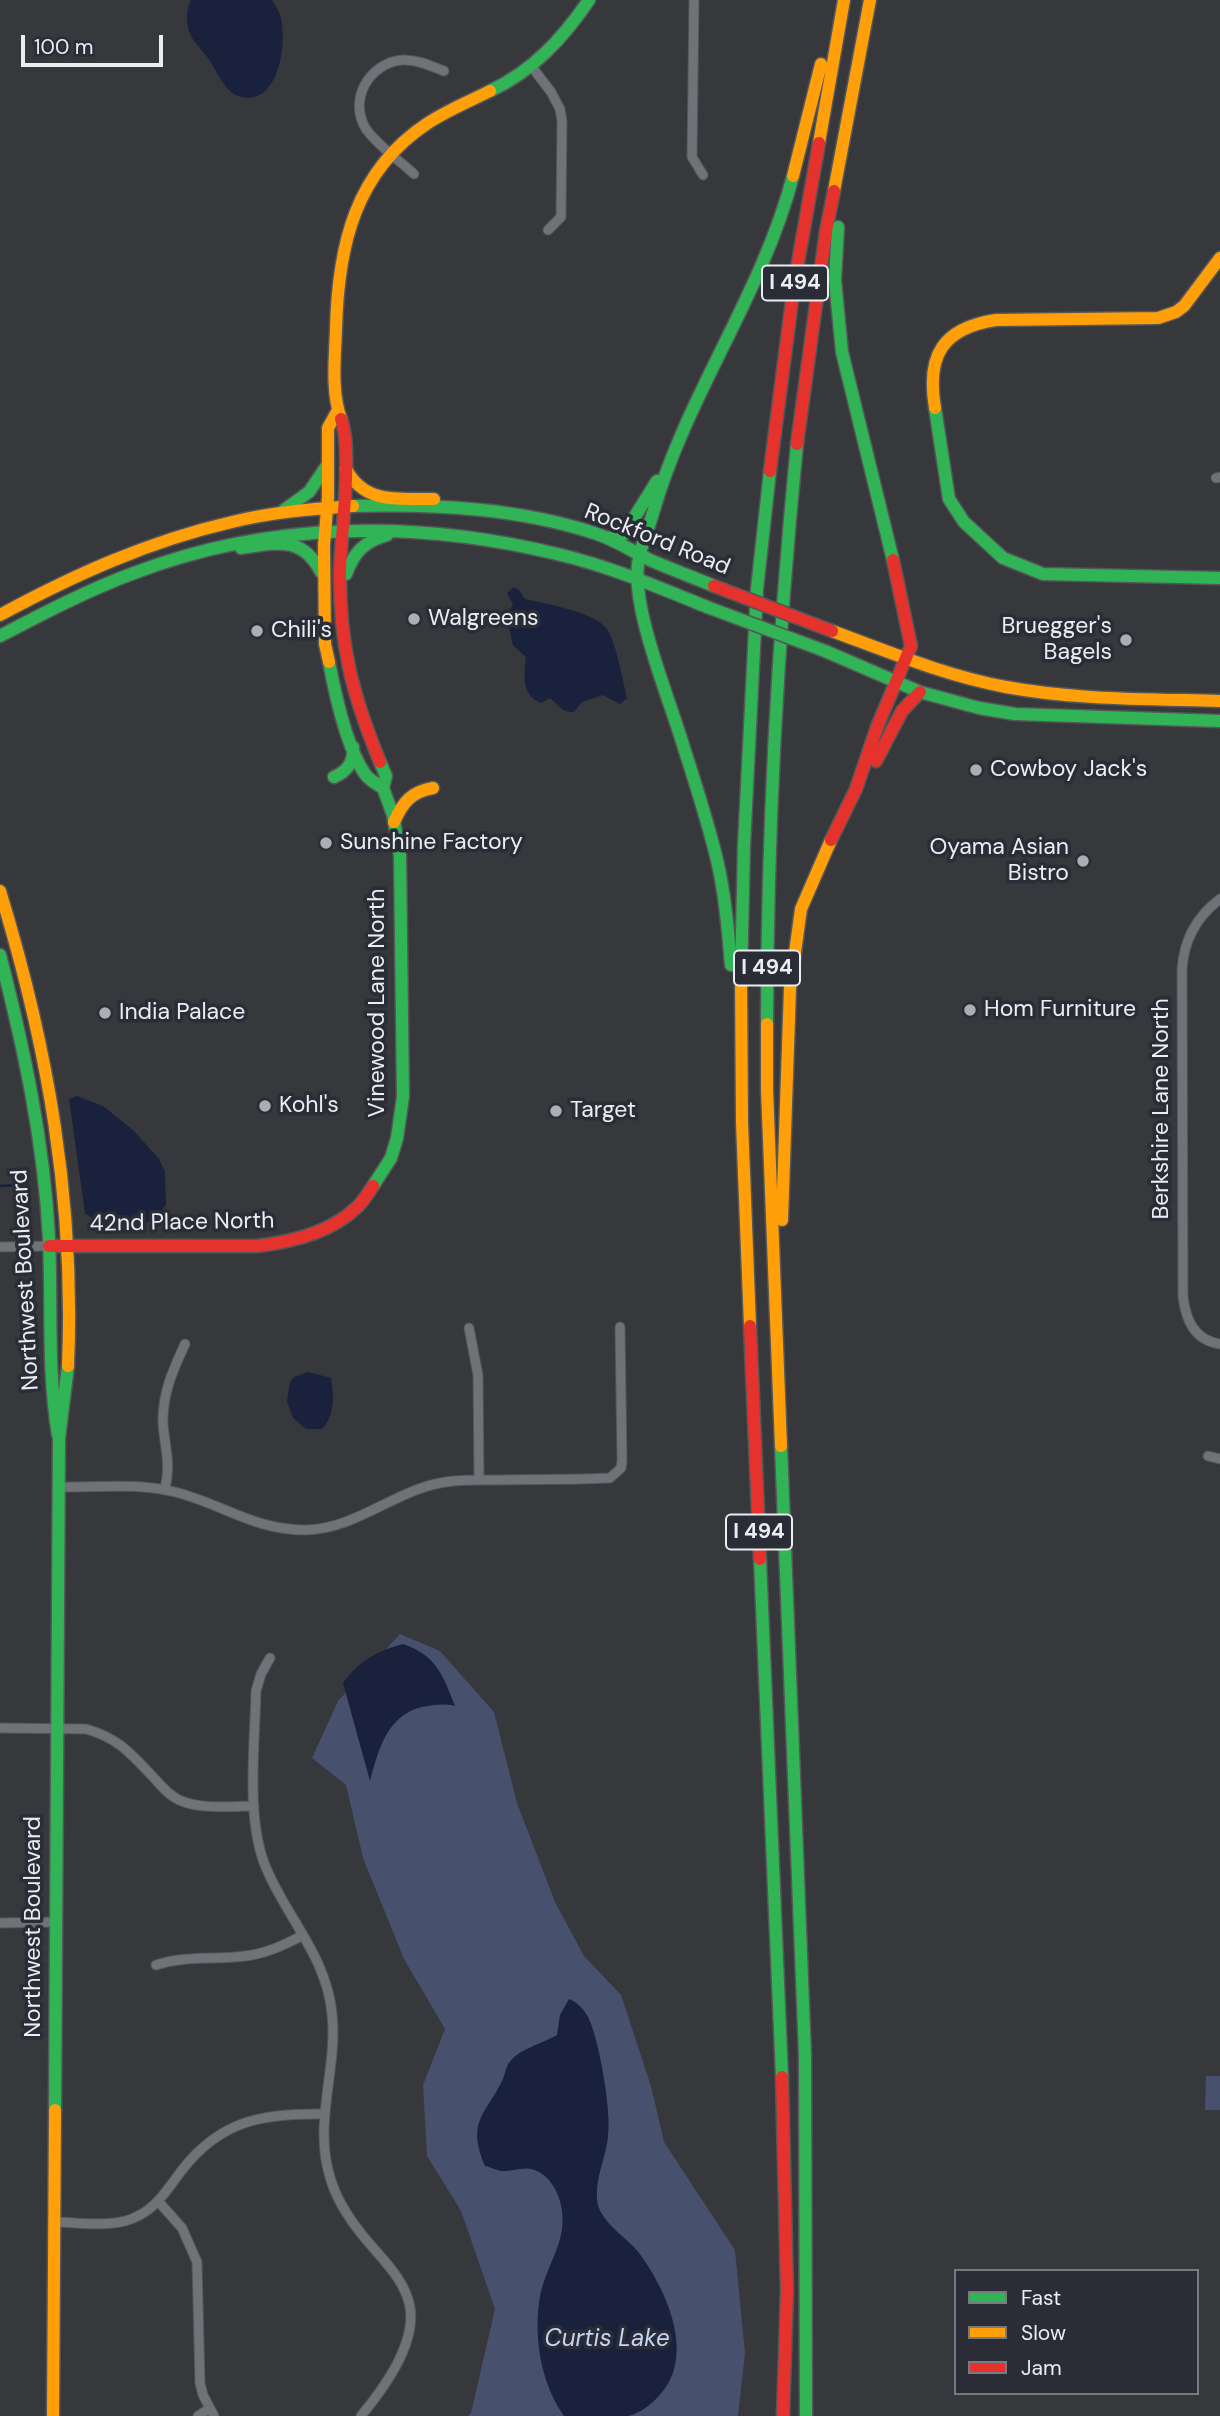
<!DOCTYPE html>
<html>
<head>
<meta charset="utf-8">
<style>
  body { margin:0 }
  #map { position:relative; width:1220px; height:2416px; overflow:hidden; background:#37383c; font-family:"DM Sans",sans-serif }
  canvas { display:block }
  .legend { position:absolute; left:954px; top:2269px; width:245px; height:126px; box-sizing:border-box; background:#2a2d35; border:2px solid #777a81; margin:0; padding:9px 12px; list-style:none; font-size:21px; color:#eaedf2 }
  .legend li { display:flex; align-items:center; gap:14px; height:35px }
  .legend b { width:35px; border:2px solid #777a81 }
  .scale { position:absolute; left:21px; top:35px; width:142px; height:32px; box-sizing:border-box; border:4px solid #eaedf2; border-top:0; padding-left:9px; font-size:21px; line-height:24px; white-space:nowrap; color:#eaedf2; -webkit-text-stroke:5px #2a2d35; paint-order:stroke }
</style>
</head>
<body>
<div id="map">
<canvas width="1220" height="2416"></canvas>
<ul class="legend">
<li><b style="height:9px;background:#30b455"></b>Fast</li>
<li><b style="height:9px;background:#ff9f0a"></b>Slow</li>
<li><b style="height:9px;background:#e5322d"></b>Jam</li>
</ul>
<div class="scale">100 m</div>
</div>
<script>
const ctx = document.querySelector('canvas').getContext('2d');
ctx.lineJoin = 'round';
function fill(path, color) {
  ctx.fillStyle = color;
  ctx.fill(path, 'evenodd');
}
function stroke(path, color, width, dash) {
  ctx.strokeStyle = color;
  ctx.lineWidth = width;
  ctx.lineCap = dash ? 'butt' : 'round';
  ctx.setLineDash(dash || []);
  ctx.stroke(path);
}
function write(font, color, halo, rows, align = 'center') {
  ctx.font = font + ' "DM Sans",sans-serif';
  ctx.lineWidth = 7;
  ctx.setLineDash([]);
  ctx.textBaseline = 'middle';
  ctx.strokeStyle = halo;
  ctx.fillStyle = color;
  for (const [text, x, y, turn = 0] of rows) {
    ctx.save();
    ctx.translate(x, y);
    ctx.rotate((+turn || 0) * Math.PI / 180);
    ctx.textAlign = isNaN(turn) ? turn : align;
    if (halo) ctx.strokeText(text, 0, 0);
    ctx.fillText(text, 0, 0);
    ctx.restore();
  }
}
const green = new Path2D(`
  M400 1634 440 1651 494 1712 517 1803 555 1902 584 1956 621 1995 651 2086 664 2142 735 2250 745 2353 738 2416H468L471 2413 495 2309 461 2211 427 2156 423 2085 445 2029 404 1959 363 1858 346 1785 312 1758 338 1701Z
  M1206 2076H1220V2110H1205Z`);
const water = new Path2D(`
  M191 0H272C275 5 278 10 280 14 288 40 280 106 241 97 222 92 216 66 204 53 198 45 192 41 189 31 186 21 186 9 191 0Z
  M514 587 519 590 525 599C546 604 593 611 607 629 616 642 623 682 627 698L620 704 603 695 582 702 574 712C563 714 558 704 550 698L541 703C521 695 524 675 526 657L513 645 506 615 513 605 507 593Z
  M77 1096 103 1106 134 1131 159 1159 165 1172 166 1205 156 1218 146 1223 100 1224 85 1213 69 1099Z
  M308 1372 331 1378C334 1396 335 1415 322 1429H306L293 1418 287 1401 290 1382 294 1377Z
  M403 1644C436 1655 443 1675 455 1706 443 1703 434 1705 422 1707 387 1715 378 1751 370 1781L343 1683C359 1661 377 1651 403 1644Z
  M569 1999C578 2003 583 2008 588 2017 599 2038 612 2113 608 2137 605 2161 596 2174 597 2200 599 2222 627 2237 639 2253 668 2292 698 2360 656 2399 649 2406 638 2414 628 2416 608 2416 584 2416 564 2416 542 2385 534 2341 539 2303 544 2262 574 2239 558 2195 555 2188 549 2178 542 2174 527 2163 515 2172 501 2171 496 2170 490 2167 485 2166 466 2120 486 2115 503 2079 505 2074 506 2067 509 2063 517 2050 543 2043 557 2035L560 2015Z`);
const stream = new Path2D(`
  M0 1186 16 1185`);
const street = new Path2D(`
  M694 0 692 157 703 175
  M532 67 551 92 560 109 562 121 561 217 548 230
  M414 174C399 160 378 146 366 129 348 100 369 63 402 60 416 59 431 66 444 71
  M1216 478 1220 477
  M1220 899C1196 917 1184 940 1182 969L1183 1297C1186 1320 1194 1340 1220 1344
  M0 1247 49 1246
  M469 1328 478 1375 479 1480
  M1208 1456 1220 1459
  M58 1487C97 1488 137 1482 175 1492 223 1504 253 1530 306 1530 355 1529 393 1492 440 1483 457 1479 476 1480 493 1480 532 1479 571 1480 610 1478L621 1468 622 1461 620 1327
  M165 1489C171 1464 165 1448 163 1424 162 1394 173 1370 185 1344
  M270 1658 261 1674 256 1691C255 1744 245 1821 267 1870 288 1919 327 1958 332 2014 338 2068 313 2123 330 2177 336 2199 350 2220 364 2237 381 2258 405 2279 410 2307 416 2345 384 2388 361 2416
  M0 1728 86 1729C119 1738 132 1755 155 1779 162 1787 169 1795 179 1800 202 1810 230 1806 254 1806
  M0 1923 55 1922
  M156 1965C187 1955 214 1960 245 1956 265 1954 285 1945 303 1935
  M158 2201 182 2228 197 2262 200 2383 203 2395 214 2416
  M54 2222C80 2222 114 2229 138 2216 158 2206 169 2187 182 2170 221 2120 263 2113 324 2114
  M198 2416 209 2409`);
const fast = new Path2D(`
  M490 91C533 71 563 38 589 0
  M838 227 835 280 842 352 893 560
  M935 408 949 499 964 522 1003 558 1043 574 1220 578
  M353 506C434 504 520 508 597 534 615 540 632 551 650 560 671 569 692 577 714 586
  M284 510 309 492 326 467
  M608 538 624 534 657 481
  M241 548C276 543 302 535 321 572
  M346 574C354 552 365 541 387 535
  M0 636C44 613 88 590 134 573 271 521 416 520 557 554 609 566 658 587 707 607
  M825 651 920 692 979 708 1015 714 1220 721
  M329 662C335 694 347 748 365 774 369 780 377 784 383 788
  M334 777C348 771 354 762 353 747
  M0 955C24 1048 44 1142 49 1238 52 1304 47 1369 58 1435
  M731 965C728 930 725 894 717 860 708 823 696 785 684 748 670 700 632 611 638 564 640 547 648 530 653 513 686 396 762 295 793 176
  M741 979 744 845 757 589 770 471
  M767 1024C767 830 778 637 797 444
  M373 1186 391 1158 397 1138 403 1097 400 856 393 815 383 788 386 776 380 762
  M781 1446 805 2055 806 2416
  M760 1559 782 2077
  M55 2110 59 1438 68 1366`);
const slow = new Path2D(`
  M819 143 844 0
  M793 176 821 64
  M834 191 870 0
  M935 408C926 355 943 328 996 320L1158 318 1176 312 1184 306 1220 258
  M341 419C331 392 335 358 336 329 338 246 355 171 428 123 448 110 470 101 490 91
  M346 469C365 505 399 498 434 499
  M0 615C74 575 149 541 232 522 272 512 312 509 353 506
  M832 631C889 652 946 676 1006 687 1076 700 1149 699 1220 701
  M329 662 325 644 324 545 328 497V428L338 410
  M394 822C403 802 411 792 433 788
  M0 891C48 1048 75 1201 68 1366
  M741 979 742 1122 750 1326
  M767 1024V1089L781 1446
  M782 1220 790 989 801 909 831 840
  M53 2416 55 2110`);
const jam = new Path2D(`
  M341 419C353 451 341 532 340 569 339 643 352 694 380 762
  M797 444 826 231 834 191
  M770 471 794 285 819 143
  M876 761 902 711 920 692
  M831 840 856 789 877 727 911 646 893 560
  M49 1246H257C292 1242 330 1233 356 1208 363 1202 368 1193 373 1186
  M750 1326 760 1559
  M782 2077 787 2291 783 2416`);
const fastBridge = new Path2D(`
  M707 607 825 651`);
const jamBridge = new Path2D(`
  M714 586 832 631`);
const markers = [
  [414,619,7,"#abaeb2"],
  [257,631,7,"#abaeb2"],
  [1126,640,7,"#abaeb2"],
  [976,770,7,"#abaeb2"],
  [326,843,7,"#abaeb2"],
  [1083,861,7,"#abaeb2"],
  [970,1010,7,"#abaeb2"],
  [105,1013,7,"#abaeb2"],
  [265,1106,7,"#abaeb2"],
  [556,1111,7,"#abaeb2"]
];
const shields = [
  [795,283,66],
  [767,968,66],
  [759,1532,66]
];
const shieldNames = [
  ["I 494",795,283],
  ["I 494",767,968],
  ["I 494",759,1532]
];
const streetNames = [
  ["Rockford Road",657,540,22],
  ["Vinewood Lane North",378,1003,-90],
  ["Berkshire Lane North",1162,1109,-90],
  ["42nd Place North",182,1223,-1],
  ["Northwest Boulevard",26,1280,-93],
  ["Northwest Boulevard",34,1927,-90]
];
const poiNames = [
  ["Walgreens",428,619],
  ["Bruegger's",1112,627,"right"],
  ["Bagels",1112,653,"right"],
  ["Chili's",271,631],
  ["Cowboy Jack's",990,770],
  ["Sunshine Factory",340,843],
  ["Oyama Asian",1069,848,"right"],
  ["Bistro",1069,874,"right"],
  ["Hom Furniture",984,1010],
  ["India Palace",119,1013],
  ["Kohl's",279,1106],
  ["Target",570,1111]
];
const waterNames = [
  ["Curtis Lake",607,2340]
];
fill(green, '#47506c');
fill(water, '#19213c');
stroke(stream, '#19213c', 2.5);
stroke(street, '#545658', 11);
stroke(fast, '#545658', 15);
stroke(slow, '#545658', 15);
stroke(jam, '#545658', 15);
stroke(street, '#707278', 9);
stroke(fast, '#30b455', 12);
stroke(slow, '#ff9f0a', 12);
stroke(jam, '#e5322d', 12);
stroke(fastBridge, '#545658', 15, []);
stroke(jamBridge, '#545658', 15, []);
stroke(fastBridge, '#30b455', 12);
stroke(jamBridge, '#e5322d', 12);
for (const [x, y, r, color] of markers) {
  const dot = new Path2D();
  dot.arc(x, y, r, 0, 2 * Math.PI);
  ctx.fillStyle = color;
  ctx.fill(dot);
  stroke(dot, '#2a2d35', 2.5);
}
for (const [x, y, w] of shields) {
  const box = new Path2D();
  box.roundRect(x - w / 2, y - 17.5, w, 35, 5);
  ctx.fillStyle = '#2a2d35';
  ctx.fill(box);
  stroke(box, '#eaedf2', 2);
}
write('bold 21px', '#eaedf2', null, shieldNames);
write('23px', '#eaedf2', '#2a2d35', streetNames);
write('23px', '#eaedf2', '#2a2d35', poiNames, 'left');
write('italic 24px', '#c6d4f8', '#2a2d35', waterNames);
</script>
</body>
</html>
